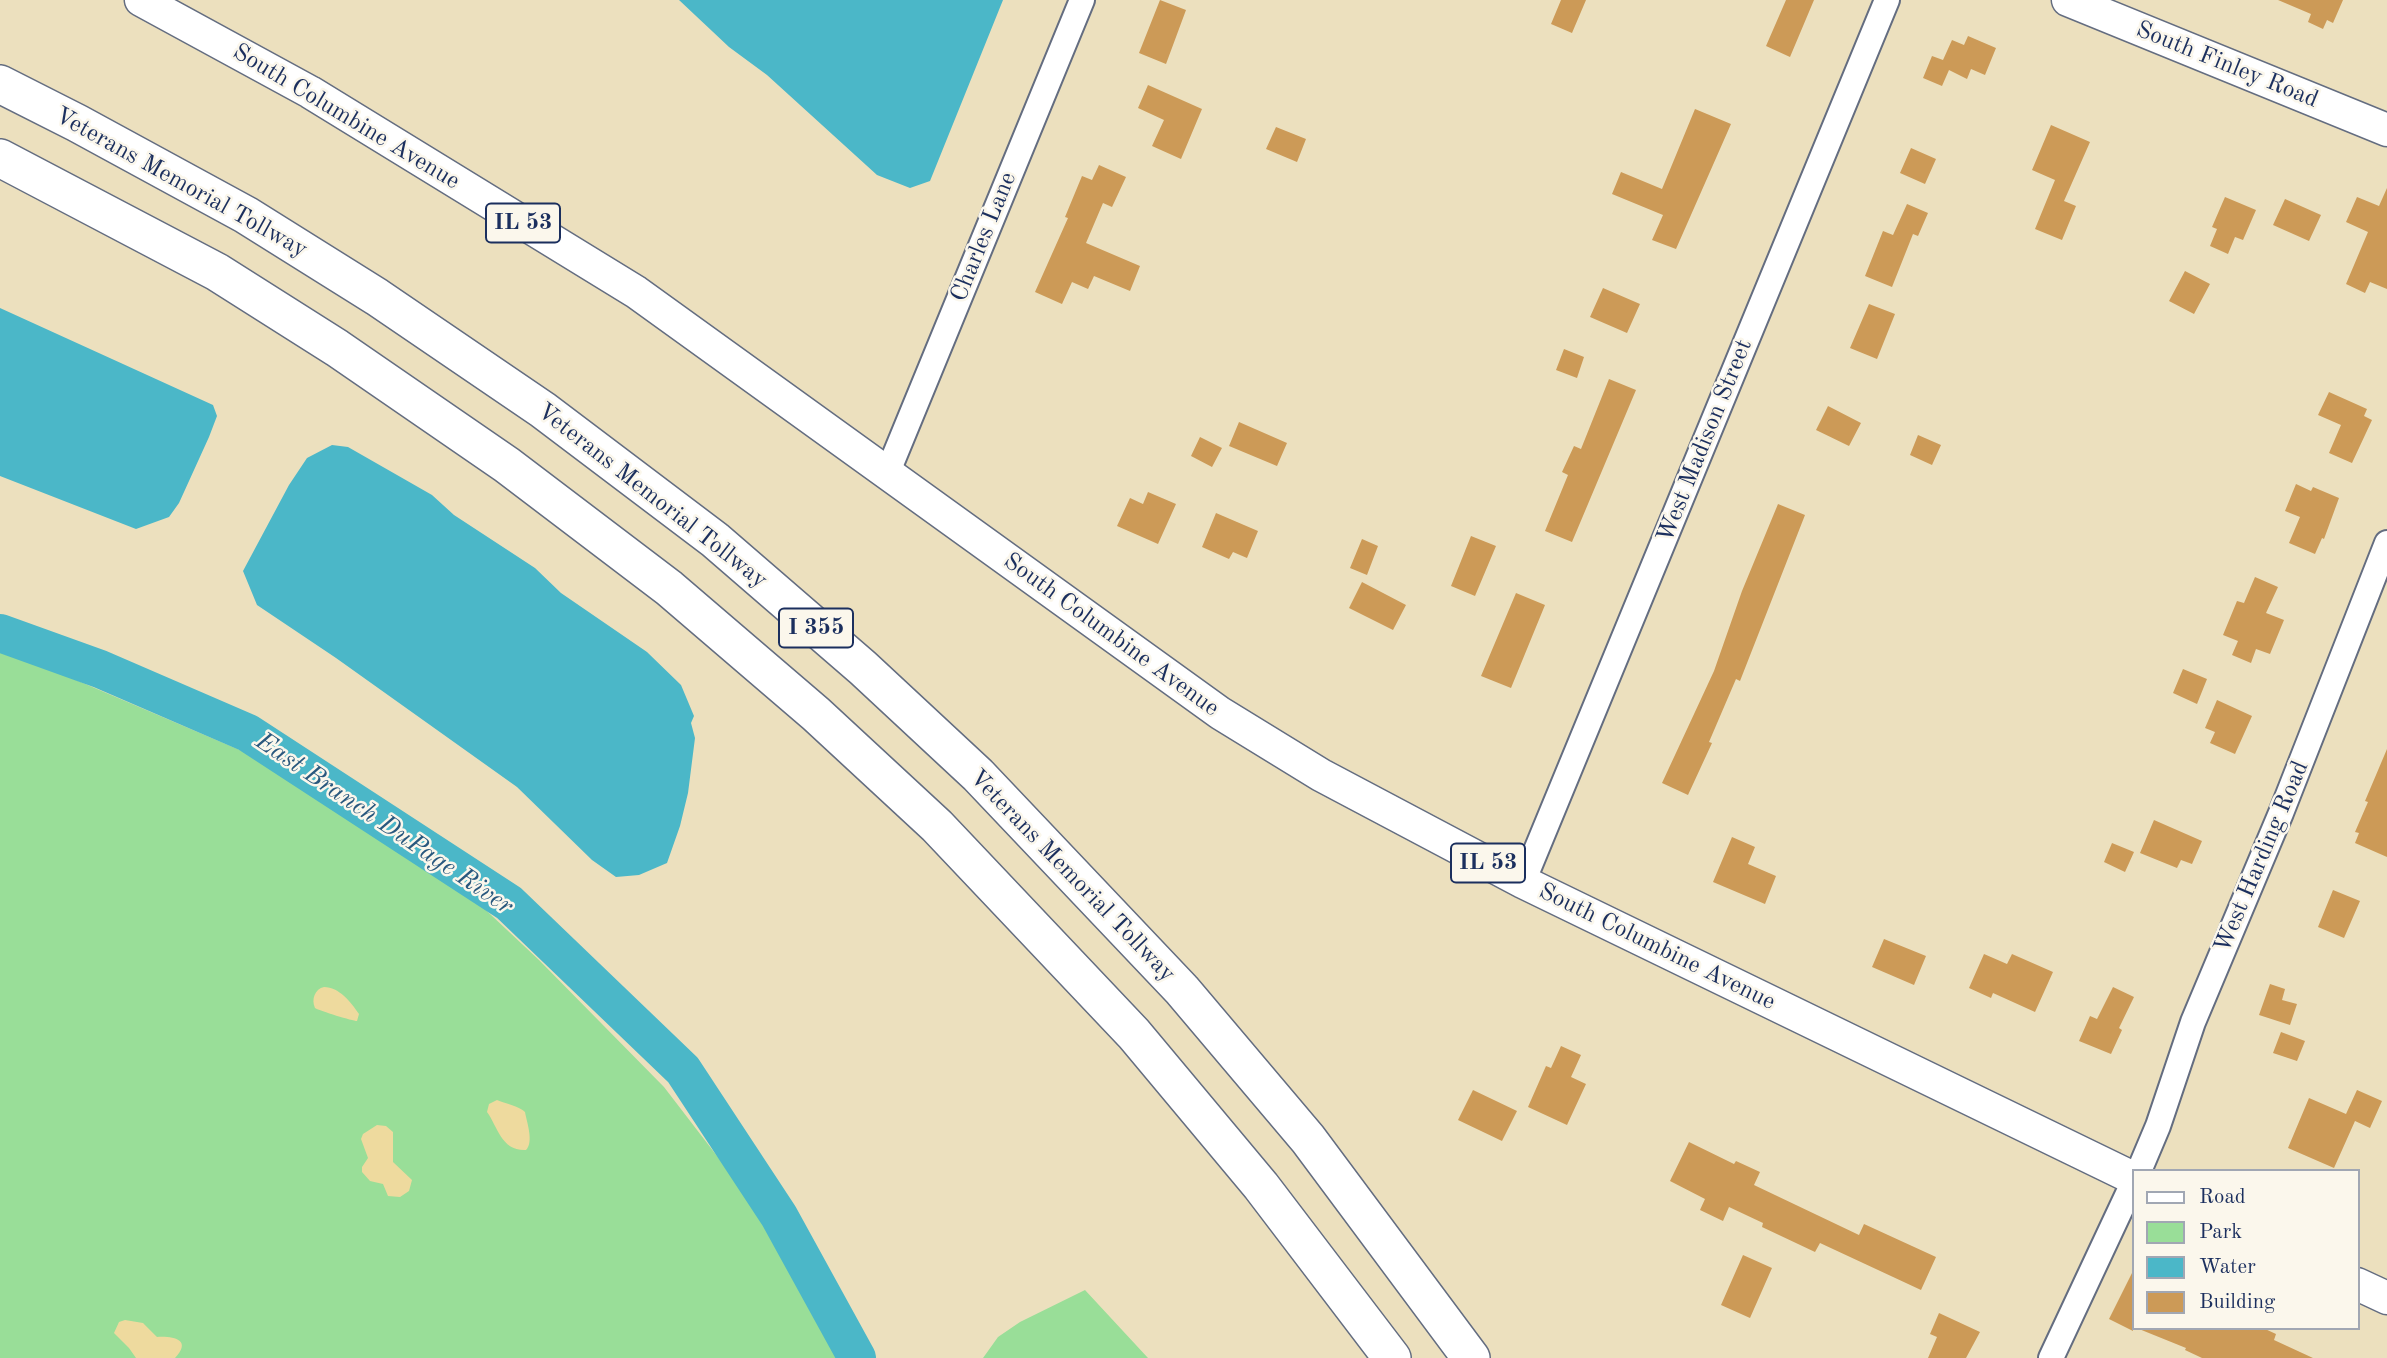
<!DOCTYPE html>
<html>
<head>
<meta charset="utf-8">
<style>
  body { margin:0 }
  #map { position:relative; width:2387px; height:1358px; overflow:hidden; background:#ece0be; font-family:"Old Standard TT",serif }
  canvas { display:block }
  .legend { position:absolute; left:2132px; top:1169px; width:228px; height:161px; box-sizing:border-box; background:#fbf7ec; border:2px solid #a1a7b3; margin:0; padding:9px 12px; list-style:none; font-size:21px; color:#1b2f5e }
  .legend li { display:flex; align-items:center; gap:14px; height:35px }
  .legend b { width:35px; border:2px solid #a1a7b3 }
</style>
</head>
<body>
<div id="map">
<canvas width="2387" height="1358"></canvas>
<ul class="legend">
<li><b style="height:9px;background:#fff"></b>Road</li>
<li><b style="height:19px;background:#99de98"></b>Park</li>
<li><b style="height:19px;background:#4bb7c8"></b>Water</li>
<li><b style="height:19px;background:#cc9a57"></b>Building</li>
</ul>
</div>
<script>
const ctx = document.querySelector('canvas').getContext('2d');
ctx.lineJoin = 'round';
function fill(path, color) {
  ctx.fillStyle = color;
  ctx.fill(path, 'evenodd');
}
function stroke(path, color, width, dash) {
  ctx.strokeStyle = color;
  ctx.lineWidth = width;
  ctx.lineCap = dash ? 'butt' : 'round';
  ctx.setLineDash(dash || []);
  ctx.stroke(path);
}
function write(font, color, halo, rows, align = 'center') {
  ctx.font = font + ' "Old Standard TT",serif';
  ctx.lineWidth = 5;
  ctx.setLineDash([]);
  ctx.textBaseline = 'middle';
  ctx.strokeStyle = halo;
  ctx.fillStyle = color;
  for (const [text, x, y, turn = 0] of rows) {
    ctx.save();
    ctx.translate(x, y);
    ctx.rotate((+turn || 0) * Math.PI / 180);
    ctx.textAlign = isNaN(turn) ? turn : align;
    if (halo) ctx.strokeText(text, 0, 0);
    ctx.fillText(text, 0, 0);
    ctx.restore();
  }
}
const green = new Path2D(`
  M0 651 48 668 249 754 332 796 457 883 539 960 664 1087 727 1169 759 1217 811 1299 838 1358H0Z
  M1085 1290 1148 1358H983L998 1337 1020 1322Z`);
const sand = new Path2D(`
  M324 987C339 987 351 1002 359 1014L357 1021C353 1021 320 1011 315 1008 311 999 315 989 324 987Z
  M497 1100C504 1103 521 1107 525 1112 527 1123 534 1142 526 1150 501 1151 498 1127 487 1112L489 1104Z
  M377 1125 386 1126 393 1132V1162L412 1180 409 1191 400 1197 388 1196 383 1184 370 1181 362 1172V1167L368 1158 361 1139 363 1134Z
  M125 1320 143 1323 157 1337C172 1336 193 1339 175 1358H136L129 1348 114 1333 119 1322Z`);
const water = new Path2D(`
  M679 0H1003L930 181 910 188 877 175 767 75 729 47Z
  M0 308 213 405 217 416 209 437 179 503 169 517 136 529 0 476Z
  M332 445 348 447 432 495 454 515 535 568 561 593 647 652 681 685 694 716 691 723 695 738 688 793 680 826 667 863 639 875 616 877 592 860 517 787 336 658 257 605 243 571 289 485 307 458Z`);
const river = new Path2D(`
  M0 633 100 669 248 733 509 903 683 1070 779 1216 857 1358`);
const building = new Path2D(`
  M1160 0 1186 10 1166 64 1139 53Z
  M1561 0H1586L1572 33 1551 24Z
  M1786 0H1814L1790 57 1766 46Z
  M2278 0H2343L2333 23 2327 20 2323 29 2308 22 2311 14Z
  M1968 36 1996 48 1985 75 1971 69 1967 79 1949 70 1942 86 1923 78 1932 56 1943 60 1952 40 1964 45Z
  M1148 85 1202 109 1181 159 1152 146 1164 120 1138 108Z
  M1695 109 1731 124 1676 249 1652 240 1663 215 1612 194 1621 172 1662 189Z
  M2051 125 2090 142 2064 201 2076 206 2062 240 2035 229 2055 180 2032 170Z
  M1276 127 1306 139 1297 162 1266 149Z
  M1911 148 1936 159 1925 184 1900 173Z
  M1099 165 1126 177 1112 207 1103 203 1086 243 1140 266 1130 291 1094 276 1088 289 1072 282 1062 304 1035 292 1068 218 1065 217 1082 176 1092 180Z
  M2387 188V289L2370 282 2365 293 2346 284 2368 232 2346 222 2357 197 2379 206Z
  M2225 197 2256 210 2243 240 2235 237 2228 254 2210 246 2217 229 2212 227Z
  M2285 199 2321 215 2309 241 2273 225Z
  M1907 204 1928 213 1918 236 1913 234 1892 287 1865 276 1883 231 1893 235Z
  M2185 271 2210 284 2194 314 2169 301Z
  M1603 288 1640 304 1627 333 1590 317Z
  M1869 304 1895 314 1877 359 1850 348Z
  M1564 349 1584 357 1577 378 1556 370Z
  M1609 379 1636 390 1572 542 1545 531 1568 475 1562 472 1574 446 1581 449Z
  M2329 392 2367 409 2364 416 2372 420 2352 463 2329 453 2341 425 2318 415Z
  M1828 406 1861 423 1849 446 1816 430Z
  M1239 422 1287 443 1277 466 1229 446Z
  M1918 435 1941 445 1932 465 1910 455Z
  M1200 437 1222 448 1212 467 1191 456Z
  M2296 484 2311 491 2313 487 2339 498 2324 539 2322 538 2315 554 2289 543 2300 517 2285 511Z
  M1148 492 1176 504 1158 544 1117 526 1130 498 1143 504Z
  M1778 504 1805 515 1740 681 1736 679 1709 742 1712 743 1688 795 1662 783 1714 671 1742 591Z
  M1216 513 1258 531 1247 558 1233 552 1229 559 1202 547Z
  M1471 536 1496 546 1475 596 1451 586Z
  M1362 539 1378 546 1367 575 1350 568Z
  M2255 577 2278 587 2266 613 2284 620 2270 654 2256 649 2251 663 2232 655 2238 641 2223 635 2237 601 2244 603Z
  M1362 582 1406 605 1393 630 1349 608Z
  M1516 593 1545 605 1511 688 1481 676Z
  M2183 669 2207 679 2197 704 2173 693Z
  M2217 700 2252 716 2235 754 2210 743 2215 732 2205 728Z
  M2387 749V857L2355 843 2359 833 2355 832 2368 802 2365 801Z
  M2154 820 2202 841 2192 864 2181 860 2177 868 2140 853Z
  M1732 837 1755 847 1748 864 1776 876 1765 904 1713 882Z
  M2112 843 2134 852 2125 872 2104 862Z
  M2333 890 2360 901 2344 938 2318 927Z
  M1884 939 1926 956 1914 985 1872 967Z
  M1984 954 2007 964 2012 954 2053 972 2035 1012 1993 993 1991 998 1969 988Z
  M2270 984 2285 989 2282 1000 2297 1004 2290 1025 2259 1015Z
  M2113 987 2134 997 2119 1028 2122 1030 2111 1054 2079 1041 2090 1016 2097 1019Z
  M2281 1032 2305 1041 2297 1061 2273 1053Z
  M1561 1046 1581 1055 1571 1077 1586 1084 1567 1125 1528 1107 1546 1066 1551 1068Z
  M1473 1090 1517 1111 1502 1141 1458 1120Z
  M2357 1090 2382 1101 2370 1128 2355 1121 2334 1168 2288 1148 2309 1098 2346 1114Z
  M1689 1142 1734 1164 1736 1161 1760 1172 1754 1185 1859 1235 1864 1224 1936 1257 1921 1290 1820 1243 1815 1252 1762 1227 1763 1223 1729 1207 1723 1221 1700 1210 1705 1199 1670 1181Z
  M1743 1255 1772 1268 1750 1318 1721 1305Z
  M2133 1271V1331L2109 1319Z
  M1939 1313 1980 1332 1966 1358H1928L1937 1337 1930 1334Z
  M2263 1328 2276 1334 2274 1340 2313 1358H2202L2185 1350 2186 1348 2139 1329Z`);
const minor = new Path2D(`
  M887 474 1082 0
  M1523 882 1887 0
  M2139 1171 2158 1126 2193 1022 2281 813 2387 543
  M2051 1358 2133 1183`);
const major = new Path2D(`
  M141 0 310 92 636 292 1220 713 1321 775 1523 882 2133 1178
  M2068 0 2387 130
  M2357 1284 2387 1298`);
const highway = new Path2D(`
  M0 84 77 123 246 215 377 297 543 410 715 540 863 668 978 775 1182 990 1308 1139 1471 1358
  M0 158 217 272 337 348 507 465 669 588 816 714 937 826 1134 1034 1261 1186 1392 1358`);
const shields = [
  [523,223,74],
  [816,628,74],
  [1488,863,74]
];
const shieldNames = [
  ["IL 53",523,223],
  ["I 355",816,628],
  ["IL 53",1488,863]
];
const streetNames = [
  ["South Finley Road",2227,65,22],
  ["South Columbine Avenue",346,117,31],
  ["Veterans Memorial Tollway",181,183,29],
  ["Charles Lane",984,237,-68],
  ["West Madison Street",1705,441,-68],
  ["Veterans Memorial Tollway",652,496,38],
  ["South Columbine Avenue",1111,635,36],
  ["West Harding Road",2262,857,-67],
  ["Veterans Memorial Tollway",1072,876,46],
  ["South Columbine Avenue",1657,947,26]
];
const waterNames = [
  ["East Branch DuPage River",384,824,34]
];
fill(green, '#99de98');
fill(sand, '#eeda9e');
fill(water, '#4bb7c8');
stroke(river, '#4bb7c8', 38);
fill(building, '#cc9a57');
stroke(minor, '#646d80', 28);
stroke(major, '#646d80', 35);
stroke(highway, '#646d80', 40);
stroke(minor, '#fff', 24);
stroke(major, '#fff', 32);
stroke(highway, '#fff', 37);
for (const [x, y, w] of shields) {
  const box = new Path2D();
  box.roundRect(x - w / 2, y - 19.5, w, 39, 5);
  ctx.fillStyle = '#fbf7ec';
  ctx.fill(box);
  stroke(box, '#1b2f5e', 2);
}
write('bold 23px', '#1b2f5e', null, shieldNames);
write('24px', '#1b2f5e', '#fbf7ec', streetNames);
write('italic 26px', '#29587e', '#fbf7ec', waterNames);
</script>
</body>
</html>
